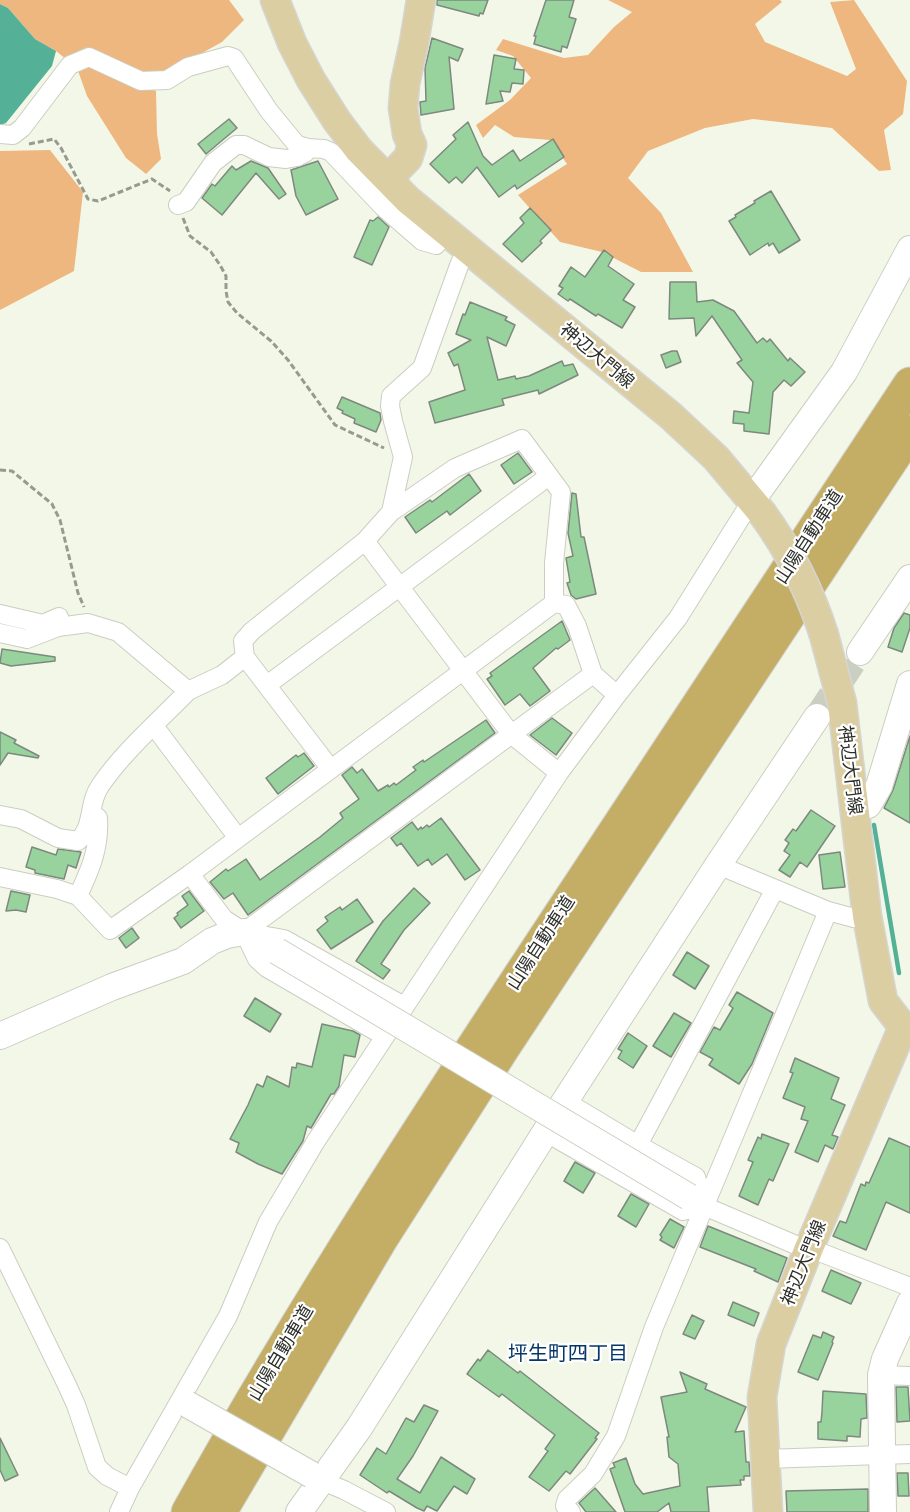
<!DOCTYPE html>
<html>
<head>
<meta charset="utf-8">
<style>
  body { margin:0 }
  canvas { display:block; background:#f3f7e8 }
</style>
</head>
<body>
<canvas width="910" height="1512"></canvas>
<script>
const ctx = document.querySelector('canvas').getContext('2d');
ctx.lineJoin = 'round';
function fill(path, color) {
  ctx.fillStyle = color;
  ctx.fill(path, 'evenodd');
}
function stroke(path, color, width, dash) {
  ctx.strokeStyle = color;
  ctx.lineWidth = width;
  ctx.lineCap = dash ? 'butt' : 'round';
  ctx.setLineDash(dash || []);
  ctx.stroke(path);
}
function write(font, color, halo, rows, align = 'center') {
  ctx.font = font + ' "Public Sans","Noto Sans JP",sans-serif';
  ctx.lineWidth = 4.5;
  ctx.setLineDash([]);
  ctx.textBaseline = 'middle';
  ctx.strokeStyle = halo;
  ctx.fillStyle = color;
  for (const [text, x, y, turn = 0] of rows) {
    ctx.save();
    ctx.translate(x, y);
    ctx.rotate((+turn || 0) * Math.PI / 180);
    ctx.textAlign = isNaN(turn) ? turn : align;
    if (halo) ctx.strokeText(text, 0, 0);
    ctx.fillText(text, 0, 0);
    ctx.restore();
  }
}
const forest = new Path2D(`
  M0 0H229L244 20 222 42 195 57 171 75 125 81 156 91 157 134 161 159 146 174 126 158 87 96 77 68 56 51 35 39 8 8 0 4Z
  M608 0H780L782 2 755 24 765 42 847 76 856 69 830 2 854 0 907 81 903 114 884 130 891 170 879 171 832 128 753 119 705 128 648 151 628 178 661 213 693 272H641L602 252 560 242 518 195 567 164 550 140 514 137 495 125 483 138 476 125 510 100 531 78 513 56 496 50 503 39 564 58 588 55 614 27 632 12Z
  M50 150 83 192 74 271 0 310V151Z`);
const water = new Path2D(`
  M0 4 8 8 35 39 56 51 52 66 6 123 0 125Z`);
const stream = new Path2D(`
  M874 825 899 973`);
const building = new Path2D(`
  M437 0H488L483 14 480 13 479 16 437 5Z
  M546 0H574L569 17 576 19 567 48 562 46 561 52 534 44 536 36H534Z
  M432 38 463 49 458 61 449 57 454 109 421 115 420 102 426 101 425 68Z
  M494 55 516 59 514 69 524 70 523 84 512 83 510 92 500 91 503 101 486 104Z
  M229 119 237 128 206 154 198 144Z
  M468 122 483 156 492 165 513 150 520 161 553 139 564 157 517 189 515 185 499 197 477 167 462 183 456 177 449 183 430 164 456 139 453 135Z
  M251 161 268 168 286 194 279 199 256 173 222 215 202 198 212 184 215 186 232 166 236 170Z
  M318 161 338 199 306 215 296 196 291 170Z
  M771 191 800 240 779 253 773 243 769 246 768 243 750 255 729 221 736 217 735 215 755 203 754 201Z
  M530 208 551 230 540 241 542 243 522 262 503 244 524 223 520 218Z
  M378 217 389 227 372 265 354 257 370 220 373 221Z
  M604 250 613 257 608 266 634 284 623 300 635 307 622 328 598 314 596 316 570 299 568 301 558 294 563 288 559 286 571 267 585 277Z
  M670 282H696L697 302 713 300 734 311 757 343 763 338 767 342 770 339 788 361 790 358 805 372 791 386 784 380 773 392 769 434 744 431V424L733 423 734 411 749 413 753 382 737 363 742 360 712 316 696 336 694 318 669 319Z
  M470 302 507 317 505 320 515 325 506 346 487 337 498 380 515 376 516 379 529 376 562 361 564 366 573 364 578 375 539 394 538 390 502 399 504 405 435 423 429 402 465 390 458 364 454 366 448 353 471 340 456 334 463 314 465 315Z
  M672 351H677L681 362 666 368 661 355Z
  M342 397 380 413 381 420 376 432 354 423 355 419 342 413 343 411 337 408Z
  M518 453 532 472 514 484 501 465Z
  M469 474 481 491 450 515 447 511 416 533 405 517 430 500 432 502Z
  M572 493 576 494 581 537H584L596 594 576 599 571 595 567 583 570 582 566 558 573 556 568 533Z
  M904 613 910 615V628L902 652 888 647 894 628Z
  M562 621 570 640 558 649 556 648 533 668 550 691 530 706 520 694 505 705 487 679 492 676 490 673Z
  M2 649 55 657V661L11 666 0 663Z
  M552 718 572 733 556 755 530 735Z
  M486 720 495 733 248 915 233 893 224 899 210 882 226 869 228 871 246 859 260 880 320 837 343 818 340 813 359 799 342 775 352 767 357 773 362 769 378 791 388 785 389 787 394 783 396 785 416 770 413 767 423 760 424 762Z
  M0 732 16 740 14 743 39 756 38 758 8 753 0 765Z
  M910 736V823L884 808 893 790Z
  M304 753 314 766 278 794 266 778 296 755 298 757Z
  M811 810 835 826 807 867 800 862 790 877 779 870 790 855 784 851 789 843 785 840 793 829 796 831Z
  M441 818 480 870 465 880 447 854 432 865 428 859 418 866 401 843 397 846 391 838 412 822 418 830 421 827 422 829 427 825 429 827Z
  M32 847 56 855 58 849 81 852 76 868 68 865 64 879 35 873V870L26 867Z
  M840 852 845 887 823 889 819 855Z
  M414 888 430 903 404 930 381 964 390 970 383 979 356 961 383 921Z
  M11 891 30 895 26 912 16 910 6 911Z
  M189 891 204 911 181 928 174 918 178 915 177 913 188 905 182 896Z
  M357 899 373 922 331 949 317 930 328 921 325 917 340 907 342 910Z
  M132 928 139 938 126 948 119 938Z
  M687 952 709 966 695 989 673 975Z
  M737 992 773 1013 752 1064 739 1084 709 1065 713 1059 700 1052 714 1027 720 1030 733 1008 729 1005Z
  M255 998 281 1014 270 1032 244 1016Z
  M674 1013 691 1023 671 1057 653 1046Z
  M322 1024 353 1031 360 1035 355 1057 344 1055 339 1086 334 1094H331L311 1128 307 1126 303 1141 282 1174 258 1164 236 1152 239 1143 230 1139 248 1105 257 1084 263 1087 267 1076 289 1087 292 1067 296 1068 297 1063 312 1067Z
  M628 1033 647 1046 633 1068 618 1058 622 1051 618 1049Z
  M795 1058 839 1078 831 1099 845 1105 832 1135 838 1137 833 1149 825 1145 818 1162 795 1152 808 1121 801 1119 805 1107 783 1098 793 1073 790 1072Z
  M762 1134 789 1144 773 1181 769 1179 758 1205 739 1196 753 1162 748 1160 758 1137 761 1139Z
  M889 1138 910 1147V1213L886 1202 866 1250 833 1236 840 1221 846 1223 861 1184 865 1186 866 1182 869 1183Z
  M575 1162 595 1173 583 1193 564 1181Z
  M631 1194 649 1204 636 1227 618 1216Z
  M670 1219 684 1227 674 1248 660 1240 662 1237 660 1235Z
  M708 1226 787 1258 778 1282 754 1271 756 1269 700 1247Z
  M831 1270 861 1283 851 1304 822 1291Z
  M733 1302 759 1313 754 1326 728 1315Z
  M692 1315 704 1321 695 1339 683 1334Z
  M823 1332 834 1337 832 1342 833 1343 818 1380 798 1372 813 1335 821 1338Z
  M488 1350 518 1373 520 1371 599 1433 595 1438 597 1439 570 1474 566 1471 549 1491 529 1477 548 1451 545 1449 555 1435 502 1394 499 1397 467 1374 478 1359 480 1361Z
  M680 1372 707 1384 705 1389 746 1407 735 1432 744 1431 746 1462H749L750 1476H744V1480H740L741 1485 707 1487 709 1512H671L669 1503 657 1512H625L610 1469 615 1467 613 1463 626 1458 635 1484 643 1494 680 1486 678 1464 669 1457 667 1437H669L661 1397 687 1392Z
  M896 1387H908L910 1421 897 1422Z
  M823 1391 866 1394 867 1418 861 1419 860 1437 847 1436V1441L818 1439V1422H821L822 1412Z
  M424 1405 438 1411 413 1456 397 1479 420 1493 441 1457 475 1479 467 1494 454 1486 437 1511 427 1506 424 1511 417 1508 389 1491 387 1493 360 1475 377 1448 386 1454 406 1418 414 1422Z
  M0 1438 18 1475 5 1481 0 1470Z
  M897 1473H908L909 1496H898Z
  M595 1488 616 1512H586L579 1503Z
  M868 1489V1512H787L786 1491Z`);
const secondaryTunnel = new Path2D(`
  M817 717 860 652`);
const path = new Path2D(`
  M29 144 54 139 61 148 88 199 98 201 152 179 170 191
  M183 218 190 236 211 252 220 265 226 276V291L228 302 237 313 271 341 288 360 335 425 384 448
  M0 470 12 471 52 504 60 520 78 593 84 607`);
const street = new Path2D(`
  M0 134 13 135 22 128 70 65 89 57 141 81 167 80 188 67 228 56 234 58 269 111 297 145 308 148 324 149 331 152 383 207 422 241 436 245 447 231
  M178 205 186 202 213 163 236 145H244L269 157 286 159 297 157 305 153 308 148
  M468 249 460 263 422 368 391 396 390 406 393 421 403 457 391 512 365 541 511 734 559 773
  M391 512 455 468 522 439 561 492 554 563V603L190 874 224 919 244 932 284 939 404 1006
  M554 603 566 605 577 626 593 674
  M0 614 43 624 59 617
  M0 633 27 639 58 627 88 623 118 632 188 691 222 675 245 657 243 641 252 631 365 541
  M245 657 330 768
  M267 685 549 476
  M154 726 238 838
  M0 815 21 819 58 838 78 841C94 827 88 803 100 786 123 752 159 721 188 691
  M718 865 828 911 854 918 867 916
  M0 877 57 889 78 896 110 930 190 874
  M78 896C90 870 100 848 98 818L92 813
  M384 1036 267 968 257 959 244 932 593 674 617 695
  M565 1101 638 1145 696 1177 704 1206
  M545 1132 683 1211 704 1206 796 1245 809 1248 910 1287
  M638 1145 775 889
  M0 1248 66 1383 76 1405 97 1467 107 1476 130 1488
  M881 1375 910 1376
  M766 1459 910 1454
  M320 1480 344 1490 386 1512
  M119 1512 130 1488 228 1316 268 1222 316 1141 559 773 617 695 678 618 752 500
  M571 1512 565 1506 567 1499 593 1474 616 1436 654 1327 828 911`);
const secondary = new Path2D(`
  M752 500 844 372 910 249
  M860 652 910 578
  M855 808 868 805 879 786 910 684
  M0 1036 112 987 183 961 212 941 227 935 244 932 277 951
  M299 1512 359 1428 565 1101 718 865 817 717
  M883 1512 881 1375 885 1359 910 1303`);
const primary = new Path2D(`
  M275 0 292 43 311 80 337 121 359 150 408 200 671 416 716 458 762 513
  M388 179 408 158 412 145 407 134 403 108 405 84 414 43 421 0
  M768 1512 762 1397 771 1344 809 1248 903 1027 883 1001 867 916 842 703 824 635`);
const highway = new Path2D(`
  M188 1512C305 1302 437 1101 569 901 683 729 796 556 910 384
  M220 1512 381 1239 503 1048 910 432`);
const secondaryBridge = new Path2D(`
  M277 951 689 1197
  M187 1404 312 1475`);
const primaryBridge = new Path2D(`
  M762 513C789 550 810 591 824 635`);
const streetNames = [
  ["神辺大門線",597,356,40],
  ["山陽自動車道",809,537,-57],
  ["神辺大門線",850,770,83],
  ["山陽自動車道",541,943,-57],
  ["神辺大門線",804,1263,-68],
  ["山陽自動車道",281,1353,-59]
];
const neighbourhoodNames = [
  ["坪生町四丁目",568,1354]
];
fill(forest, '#eeb77f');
fill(water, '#54b097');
stroke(stream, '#54b097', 4.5);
fill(building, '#98d39d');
stroke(building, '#7d897e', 1.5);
stroke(secondaryTunnel, '#cbcfc2', 26, [26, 13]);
stroke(street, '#cacec0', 20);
stroke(secondary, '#cacec0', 28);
stroke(primary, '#d5d5d4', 31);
stroke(highway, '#d5d5d4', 35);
stroke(path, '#979a8f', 3, [6, 3]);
stroke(street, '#fff', 18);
stroke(secondary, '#fff', 26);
stroke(primary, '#dccea3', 28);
stroke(highway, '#c4ae66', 33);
stroke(secondaryBridge, '#cacec0', 28, []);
stroke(primaryBridge, '#d5d5d4', 31, []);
stroke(secondaryBridge, '#fff', 26);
stroke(primaryBridge, '#dccea3', 28);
write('18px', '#2d2f29', '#fff', streetNames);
write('20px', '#053668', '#fff', neighbourhoodNames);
</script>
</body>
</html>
